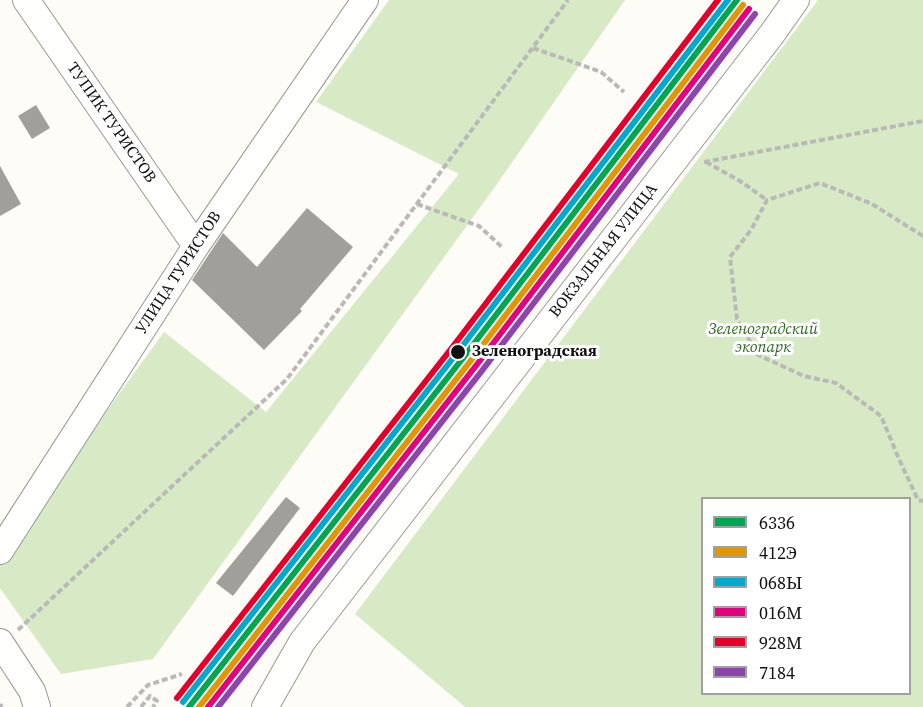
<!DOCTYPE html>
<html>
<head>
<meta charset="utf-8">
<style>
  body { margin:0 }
  #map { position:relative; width:923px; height:707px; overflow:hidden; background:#fdfcf7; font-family:"Source Serif 4",serif }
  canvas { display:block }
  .legend { position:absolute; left:701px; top:497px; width:210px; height:198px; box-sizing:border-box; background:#fff; border:2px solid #a0a0a0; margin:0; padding:8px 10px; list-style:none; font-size:18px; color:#111 }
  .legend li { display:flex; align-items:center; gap:12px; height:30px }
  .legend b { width:30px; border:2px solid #a0a0a0 }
</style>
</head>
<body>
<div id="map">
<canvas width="923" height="707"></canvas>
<ul class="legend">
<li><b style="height:8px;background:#00a651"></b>6336</li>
<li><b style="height:8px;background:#e09702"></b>412Э</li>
<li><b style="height:8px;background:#00a9ce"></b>068Ы</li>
<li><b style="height:8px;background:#e5007d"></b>016М</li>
<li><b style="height:8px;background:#e4002b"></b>928М</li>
<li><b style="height:8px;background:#8e44ad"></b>7184</li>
</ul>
</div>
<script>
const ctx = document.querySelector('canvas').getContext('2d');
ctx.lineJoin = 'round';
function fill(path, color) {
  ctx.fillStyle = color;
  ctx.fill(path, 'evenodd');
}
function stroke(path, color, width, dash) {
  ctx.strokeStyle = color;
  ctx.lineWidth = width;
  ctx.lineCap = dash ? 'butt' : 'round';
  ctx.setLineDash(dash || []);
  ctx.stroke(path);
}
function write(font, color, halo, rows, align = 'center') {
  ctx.font = font + ' "Source Serif 4",serif';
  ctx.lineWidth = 6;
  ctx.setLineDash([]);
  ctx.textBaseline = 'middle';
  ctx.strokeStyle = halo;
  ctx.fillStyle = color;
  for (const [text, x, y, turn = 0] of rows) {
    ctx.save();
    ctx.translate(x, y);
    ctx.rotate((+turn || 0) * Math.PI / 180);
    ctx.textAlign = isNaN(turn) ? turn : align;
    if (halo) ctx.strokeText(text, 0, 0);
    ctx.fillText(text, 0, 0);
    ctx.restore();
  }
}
const forest = new Path2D(`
  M389 0H625L497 184 153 659 61 674 0 588V558L164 332 266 412 459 174 316 102Z
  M818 0H923V707H465L355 614ZM910 498V694H702V498Z`);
const building = new Path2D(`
  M36 105 50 128 32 139 18 116Z
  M0 166 21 204 0 216Z
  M307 208 353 247 300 309 302 311 264 350 192 280 223 233 257 267Z
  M286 497 300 508 233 596 216 583Z`);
const path = new Path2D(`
  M533 48 601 72 624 92
  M704 162 923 121
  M706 162 740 181 767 200
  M417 204 479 226 503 248
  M923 236 872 204 820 183 767 200 751 230 730 257 737 319 758 355 804 376 836 383 881 416 899 459 918 500 923 501
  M18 630 287 379 568 0
  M0 704 2 707
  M127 707 148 685 182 674
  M141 707 150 696 157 701 153 707`);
const minor = new Path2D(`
  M26 0 196 246
  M0 551 196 246 365 0
  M0 642 32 691 37 707
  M265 707 302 642 772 34 796 0`);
const rail1 = new Path2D(`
  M189 707 463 358 737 0`);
const rail2 = new Path2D(`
  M199 707 469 363 743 5`);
const rail3 = new Path2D(`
  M183 702 457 353 728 0`);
const rail4 = new Path2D(`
  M208 707 475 367 749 9`);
const rail5 = new Path2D(`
  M177 698 451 349 718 0`);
const rail6 = new Path2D(`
  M218 707 481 372 755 14`);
const markers = [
  [458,352,8,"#111"]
];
const streetNames = [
  ["ТУПИК ТУРИСТОВ",111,123,55],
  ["ВОКЗАЛЬНАЯ УЛИЦА",604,251,-52],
  ["УЛИЦА ТУРИСТОВ",179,273,-57]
];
const parkNames = [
  ["Зеленоградский",763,330],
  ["экопарк",763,348]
];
const stopNames = [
  ["Зеленоградская",472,352]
];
fill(forest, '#d8eac5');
fill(building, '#a19f9c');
stroke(minor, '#979795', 28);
stroke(path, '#b9b9b8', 4, [6, 3]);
stroke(minor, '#fffffe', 26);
stroke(rail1, '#00a651', 6);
stroke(rail2, '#e09702', 6);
stroke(rail3, '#00a9ce', 6);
stroke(rail4, '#e5007d', 6);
stroke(rail5, '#e4002b', 6);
stroke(rail6, '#8e44ad', 6);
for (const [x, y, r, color] of markers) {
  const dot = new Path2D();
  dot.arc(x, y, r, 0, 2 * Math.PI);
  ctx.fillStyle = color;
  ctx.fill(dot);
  stroke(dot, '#fff', 2);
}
write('16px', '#111', '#fff', streetNames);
write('italic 16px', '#2f6b1f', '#fff', parkNames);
write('bold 16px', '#111', '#fff', stopNames, 'left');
</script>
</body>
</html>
